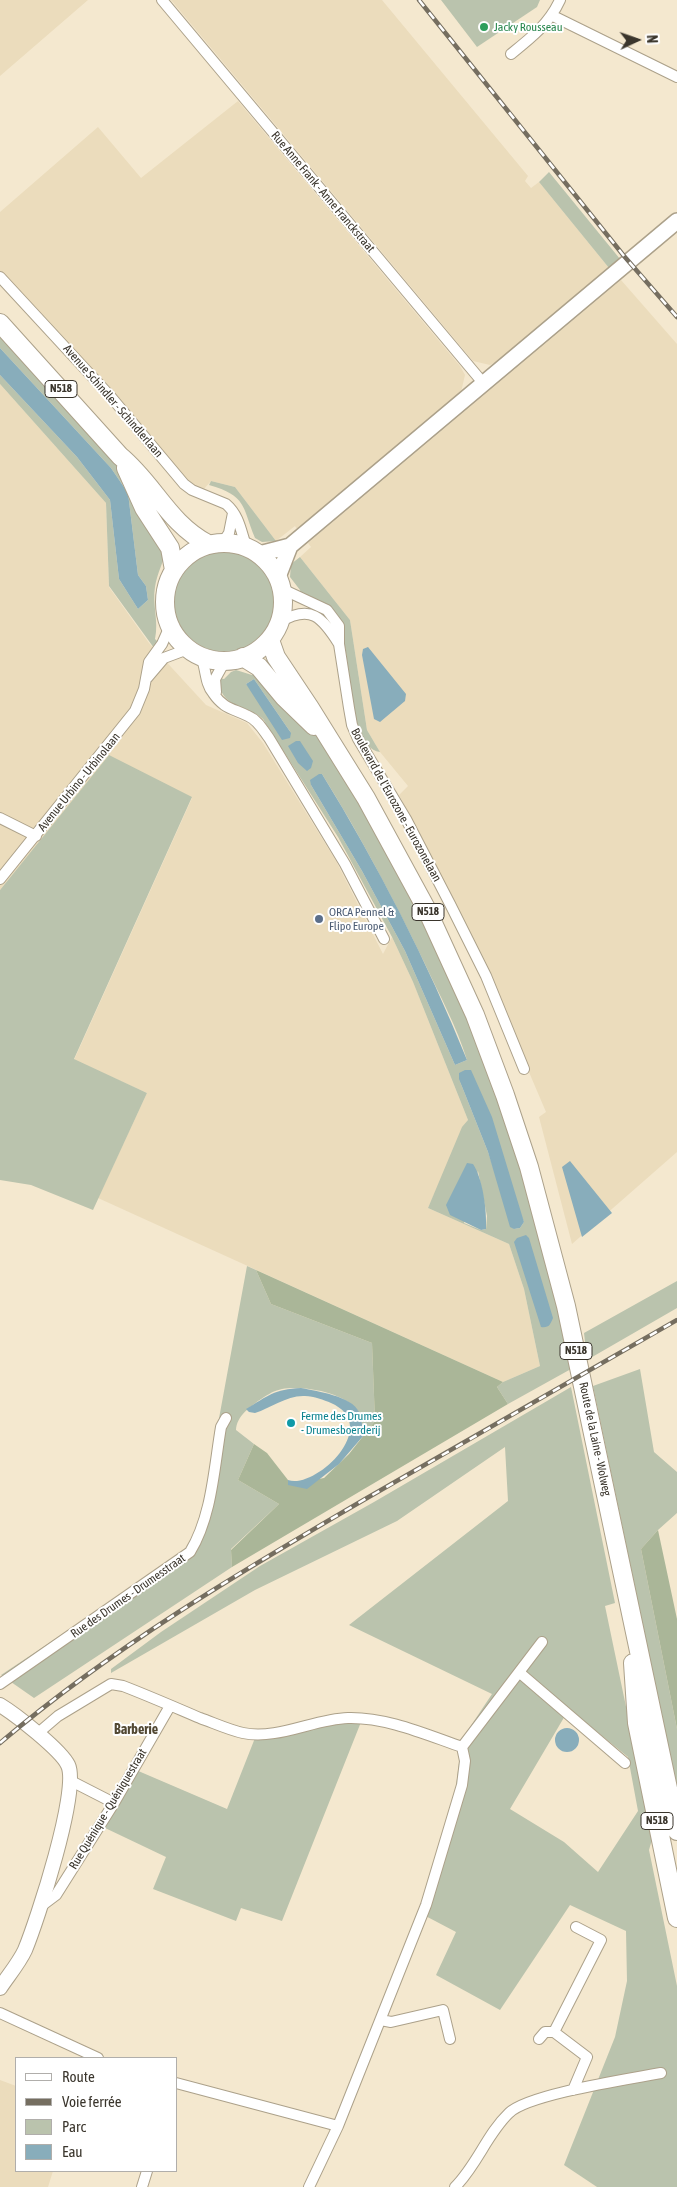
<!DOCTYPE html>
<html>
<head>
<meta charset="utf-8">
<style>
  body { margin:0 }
  #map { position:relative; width:677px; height:2187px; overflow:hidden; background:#f4e8cf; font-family:"Asap Condensed",sans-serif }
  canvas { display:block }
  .legend { position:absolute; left:15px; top:2057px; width:162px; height:115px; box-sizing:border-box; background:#fff; border:1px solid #b0aeab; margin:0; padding:6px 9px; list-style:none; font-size:15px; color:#3a352c }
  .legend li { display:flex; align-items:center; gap:10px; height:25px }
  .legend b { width:25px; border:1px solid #b0aeab }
  .north { position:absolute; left:612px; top:15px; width:50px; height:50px; -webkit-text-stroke:4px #fff; paint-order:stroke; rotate:87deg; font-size:14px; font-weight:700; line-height:20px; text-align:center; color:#3a352c }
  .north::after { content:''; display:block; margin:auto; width:18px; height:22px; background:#3a352c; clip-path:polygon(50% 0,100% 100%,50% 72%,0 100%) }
</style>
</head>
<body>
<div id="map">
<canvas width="677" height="2187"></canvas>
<ul class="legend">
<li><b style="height:6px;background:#fff"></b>Route</li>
<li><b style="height:6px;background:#756e60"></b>Voie ferrée</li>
<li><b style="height:14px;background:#bac3ad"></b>Parc</li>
<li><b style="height:14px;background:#88adbb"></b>Eau</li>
</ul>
<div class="north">N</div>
</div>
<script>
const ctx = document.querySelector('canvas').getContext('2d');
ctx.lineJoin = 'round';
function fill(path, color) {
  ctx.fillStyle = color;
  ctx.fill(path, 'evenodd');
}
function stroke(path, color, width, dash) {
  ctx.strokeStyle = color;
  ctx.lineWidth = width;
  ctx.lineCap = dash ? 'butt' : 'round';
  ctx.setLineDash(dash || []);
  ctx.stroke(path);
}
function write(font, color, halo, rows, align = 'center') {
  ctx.font = font + ' "Asap Condensed",sans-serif';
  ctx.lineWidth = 4;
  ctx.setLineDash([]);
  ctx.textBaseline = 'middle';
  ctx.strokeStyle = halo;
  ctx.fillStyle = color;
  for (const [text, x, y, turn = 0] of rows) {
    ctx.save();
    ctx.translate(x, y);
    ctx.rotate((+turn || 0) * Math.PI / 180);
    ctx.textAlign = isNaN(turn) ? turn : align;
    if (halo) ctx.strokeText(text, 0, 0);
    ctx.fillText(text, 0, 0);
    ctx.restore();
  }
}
const built = new Path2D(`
  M0 0H88L0 76Z
  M171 0H382L528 176 525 181 531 188 539 182 609 268 498 361 490 365 473 361Z
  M238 101 460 366 465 375 461 392 297 529 295 526 276 541 235 487 211 481 204 489 197 487 187 480 118 399 39 311 0 271V212L98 127 141 178Z
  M621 280 677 344V1152L572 1244 539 1117 546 1112 468 929 399 795 408 786 380 752 367 730 350 620 300 557 311 547 308 543Z
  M0 384 106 503 109 587 149 643 206 705 247 723 263 743 336 861 383 954 392 937 413 982 468 1120 428 1208 509 1244 524 1289 540 1366 503 1382 98 1198 147 1093 74 1060 192 798 109 756 0 890Z
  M0 2080 16 2086V2171H53L48 2187H0Z`);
const green = new Path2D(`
  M441 0H540L537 7 477 47Z
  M549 172 620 259 609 268 539 182Z
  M0 331 115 459 167 548C164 560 157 574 155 587 152 604 159 621 155 639L159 643 154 648 109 586 106 503 0 384V375L77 457 110 500 119 579 138 609 148 600 146 586 138 575 128 493 111 468 0 348Z
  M211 481 235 487 276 541 262 542 255 538C242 506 247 496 209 485Z
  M174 601a51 51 0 1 1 102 0a51 51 0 1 1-102 0Z
  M300 557 350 620 367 730 380 752C342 746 357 638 331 609 323 601 311 598 301 594L300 590 290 577 291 564Z
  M236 670 252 675 256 671 329 749 399 870 474 1030 516 1148 557 1298 571 1369 508 1404 497 1387 503 1382 540 1366 524 1289 509 1244 428 1208 462 1127 468 1120 413 982 392 937 338 837 263 719C246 703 219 709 219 678L224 679 231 672ZM254 679 291 733 246 684ZM322 774C360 835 393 898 424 962 439 994 457 1027 467 1060L455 1065 405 951 362 871 311 785ZM459 1079 524 1222 520 1228 514 1229 488 1152ZM478 1171 487 1216 486 1229 481 1230 464 1223Z
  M109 755 192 797 74 1059 147 1093 93 1210 31 1185 0 1180V890Z
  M247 1266 256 1270 271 1304 372 1343 375 1421 364 1435C362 1428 361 1415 357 1410 344 1392 302 1385 282 1389 272 1391 266 1396 258 1401 248 1409 237 1416 236 1430L254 1444 238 1480 279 1504 231 1549 232 1567 34 1698 1 1675 180 1556 193 1539 204 1500Z
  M677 1281V1308L587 1360 584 1333Z
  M640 1369 654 1452 677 1472V1513L658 1530 641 1549 677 1729V1788L593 1386Z
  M571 1387 615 1603 605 1606 653 1836 649 1850 677 1986V2187H597L564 2165 615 2037 627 1981 626 1931 570 1905 500 2010 436 1975 456 1932 418 1912 454 1802 462 1739 492 1694 349 1625 508 1501 505 1447 397 1521 255 1590 111 1673V1669L161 1632 260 1566 374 1502ZM569 1709 628 1757 638 1811 598 1872 564 1842 510 1809Z
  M352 1719 361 1722 282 1921 241 1908 236 1921 153 1889 166 1857 103 1827 136 1770 227 1809 255 1738Z`);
const forest = new Path2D(`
  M256 1270 503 1382 497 1387 508 1404 232 1567 231 1550 279 1504 238 1480 254 1444 267 1453 288 1480V1485L324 1478 349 1454 375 1421 372 1343 271 1304Z
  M658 1530 677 1619V1729L641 1549Z`);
const water = new Path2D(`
  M0 348 111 468 128 493 138 575 146 586 148 600 138 609 119 579 110 500 77 457 0 375Z
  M368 647 406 694 405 701 380 722 374 719 362 655 363 649Z
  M254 679 291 733 290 738 282 740 246 684Z
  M296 741H300L313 761 311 768 307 771 298 763 288 746Z
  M319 774H322C378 865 427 961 467 1060L455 1065 405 951 362 871 311 785 310 780Z
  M465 1070H471L492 1117 524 1222 520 1228 514 1229 510 1227 488 1152 459 1079V1073Z
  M570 1161 612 1213 582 1237 562 1167Z
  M467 1163 473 1164C483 1179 487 1211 486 1229L481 1230 450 1215 446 1205Z
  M526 1235 529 1238 553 1318C550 1325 549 1328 541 1327L514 1242 517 1238Z
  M301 1388C316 1391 352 1396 359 1412 362 1419 362 1428 364 1435L339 1464 307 1489 288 1485V1480C315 1490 383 1426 331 1403 324 1400 314 1396 305 1396 287 1395 271 1408 255 1413L249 1412 246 1409C268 1396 274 1389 301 1388Z
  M555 1740a12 12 0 1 1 24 0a12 12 0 1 1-24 0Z`);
const minor = new Path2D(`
  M162 0 484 384
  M553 16 677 77
  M511 54C531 38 549 24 560 0
  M0 277 111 397 184 484 192 490 226 504C239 515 241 531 246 546
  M223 542 229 533 233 513
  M282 589 327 610 339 626V644L349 708 352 725 358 739 406 819 450 904 486 976 524 1069
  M280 622C311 604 322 617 339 644
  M201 656C206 668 205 684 213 693 224 709 232 708 248 716 258 720 263 730 269 738L345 864 384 939
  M147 678 164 658 188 649
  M216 692 215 679 225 661
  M0 818 36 836
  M0 879 135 711 144 689 149 662 162 644 170 626
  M520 1673 625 1763
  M0 1684 190 1552C212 1516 214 1468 221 1427L226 1418
  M37 1734 58 1716 111 1684 123 1686C149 1696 174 1707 200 1718 214 1723 229 1730 243 1733 278 1740 314 1719 348 1718 387 1717 427 1735 462 1747
  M71 1781 114 1803
  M40 1907 56 1895 114 1803 170 1706
  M0 2013 98 2058
  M381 2020 391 2022 443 2010 450 2039
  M554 2032 601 1940 576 1927
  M539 2039 545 2032H554L587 2057 573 2090
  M176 2083 338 2126
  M142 2187 147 2171
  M309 2187 338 2126 426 1905 462 1785 465 1761 462 1747 542 1642
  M455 2187C477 2165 487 2134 509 2113 528 2094 630 2079 661 2073`);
const tertiary = new Path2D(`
  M0 1705C15 1714 61 1750 68 1765 80 1790 37 1921 25 1950 19 1963 8 1976 0 1988`);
const secondary = new Path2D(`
  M259 554 290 546
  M278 577 290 546 677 221`);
const trunk = new Path2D(`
  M0 323 120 456C154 484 168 523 208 544
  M126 468 144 508 170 548 174 570
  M165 602a59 59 0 1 1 118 0a59 59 0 1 1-118 0Z
  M270 640 276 657 310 708 366 798 427 910 475 1015 505 1095 529 1167 566 1306 677 1831
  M243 657 259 667 284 697 314 726
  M633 1663 637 1723 677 1918`);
const rail = new Path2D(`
  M419 0 624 256 677 317
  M0 1743C113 1647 240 1572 367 1498 471 1439 574 1379 677 1320`);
const markers = [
  [484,27,5,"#2e9e5b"],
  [319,919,5,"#5c6f8a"],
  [291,1423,5,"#0f9aa8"]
];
const shields = [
  [61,389,32],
  [428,912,32],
  [576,1351,32],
  [657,1821,32]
];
const shieldNames = [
  ["N518",61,389],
  ["N518",428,912],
  ["N518",576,1351],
  ["N518",657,1821]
];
const leisureNames = [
  ["Jacky Rousseau",494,27]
];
const streetNames = [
  ["Rue Anne Frank - Anne Franckstraat",323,192,50],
  ["Avenue Schindler - Schindlerlaan",113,401,49],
  ["Avenue Urbino - Urbinolaan",79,782,-51],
  ["Boulevard de l'Eurozone - Eurozonelaan",396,805,61],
  ["Route de la Laine - Wolweg",595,1439,78],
  ["Rue des Drumes - Drumesstraat",128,1596,-35],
  ["Rue Quénique - Quéniquestraat",108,1809,-59]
];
const serviceNames = [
  ["ORCA Pennel &",329,912],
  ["Flipo Europe",329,926]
];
const cultureNames = [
  ["Ferme des Drumes",301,1416],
  ["- Drumesboerderij",301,1430]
];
const neighbourhoodNames = [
  ["Barberie",136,1730]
];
fill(built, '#ebdcbc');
fill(green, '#bac3ad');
fill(forest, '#aab698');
fill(water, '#88adbb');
stroke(minor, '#aca18a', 12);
stroke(tertiary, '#aca18a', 16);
stroke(secondary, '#aca18a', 18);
stroke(trunk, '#aca18a', 20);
stroke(minor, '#fff', 10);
stroke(tertiary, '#fff', 14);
stroke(secondary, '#fff', 15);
stroke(trunk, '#fff', 18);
stroke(rail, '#756e60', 4.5);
stroke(rail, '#fff', 2.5, [8]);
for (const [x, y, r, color] of markers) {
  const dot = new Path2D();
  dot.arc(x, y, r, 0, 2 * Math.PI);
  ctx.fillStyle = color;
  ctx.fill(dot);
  stroke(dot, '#fff', 2);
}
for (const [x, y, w] of shields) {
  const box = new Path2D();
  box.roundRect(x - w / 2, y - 8.5, w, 17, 4);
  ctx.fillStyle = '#fff';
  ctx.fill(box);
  stroke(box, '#3a352c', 1);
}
write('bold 11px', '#3a352c', null, shieldNames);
write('12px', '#27864d', '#fff', leisureNames, 'left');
write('12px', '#3a352c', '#fff', streetNames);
write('12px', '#4e5e75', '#fff', serviceNames, 'left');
write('12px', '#0d838f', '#fff', cultureNames, 'left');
write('bold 14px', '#524833', '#fff', neighbourhoodNames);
</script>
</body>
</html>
